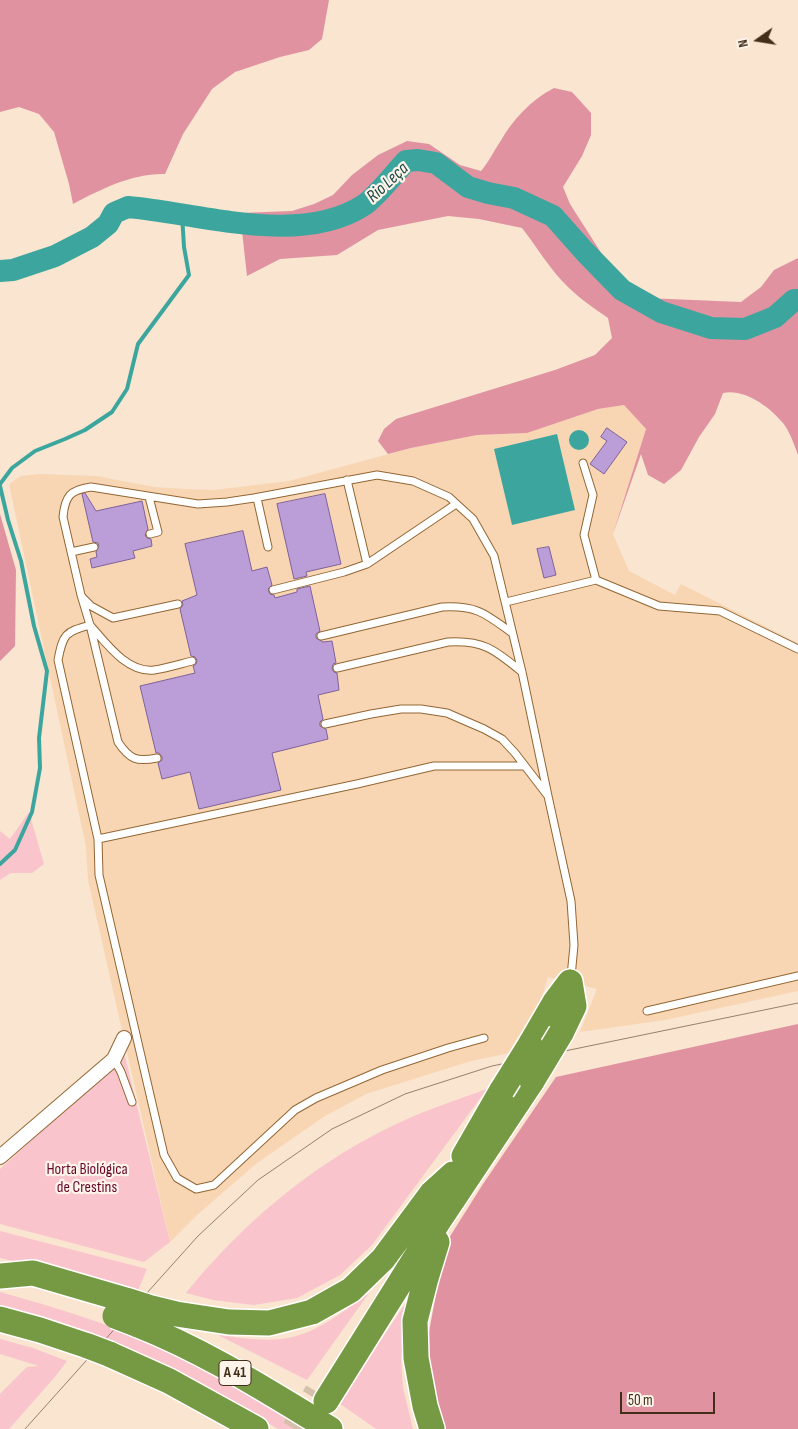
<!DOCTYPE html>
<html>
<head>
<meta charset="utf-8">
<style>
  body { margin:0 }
  #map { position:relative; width:798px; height:1429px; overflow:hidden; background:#f9e5d0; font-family:"Sofia Sans Condensed",sans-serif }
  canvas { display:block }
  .north { position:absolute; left:733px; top:15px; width:50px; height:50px; -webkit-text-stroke:4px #fef4ea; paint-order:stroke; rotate:257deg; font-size:14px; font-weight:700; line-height:20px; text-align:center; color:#422e19 }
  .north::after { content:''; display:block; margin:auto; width:18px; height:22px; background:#422e19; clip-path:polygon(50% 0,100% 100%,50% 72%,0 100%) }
  .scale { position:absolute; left:620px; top:1392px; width:95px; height:22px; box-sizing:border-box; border:2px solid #422e19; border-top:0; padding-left:6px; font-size:15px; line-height:18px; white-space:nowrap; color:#422e19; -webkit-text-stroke:4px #fef4ea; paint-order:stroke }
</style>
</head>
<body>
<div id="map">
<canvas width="798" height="1429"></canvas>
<div class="north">N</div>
<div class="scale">50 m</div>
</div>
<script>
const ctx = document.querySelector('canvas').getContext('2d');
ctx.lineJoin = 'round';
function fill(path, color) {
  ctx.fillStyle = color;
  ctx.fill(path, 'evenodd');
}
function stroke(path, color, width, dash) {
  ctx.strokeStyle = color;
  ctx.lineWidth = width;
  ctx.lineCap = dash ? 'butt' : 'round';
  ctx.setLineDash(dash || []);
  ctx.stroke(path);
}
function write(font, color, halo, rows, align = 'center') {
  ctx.font = font + ' "Sofia Sans Condensed",sans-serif';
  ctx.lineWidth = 4.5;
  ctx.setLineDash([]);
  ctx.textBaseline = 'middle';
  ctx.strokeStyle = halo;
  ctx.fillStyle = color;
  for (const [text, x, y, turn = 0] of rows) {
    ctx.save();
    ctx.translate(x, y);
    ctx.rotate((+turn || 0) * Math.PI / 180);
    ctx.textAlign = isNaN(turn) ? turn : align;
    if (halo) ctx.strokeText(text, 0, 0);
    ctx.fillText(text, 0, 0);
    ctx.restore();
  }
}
const built = new Path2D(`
  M624 405 646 429 613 534 629 571 675 595 681 584 798 643V991L665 1020 580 1032 597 989 548 977 537 1013 510 1053 471 1061 366 1094 325 1116 257 1163 197 1215 170 1242 88 880 86 847 9 484 21 476 39 474 96 476 154 487 185 489 214 490 289 481 411 448 477 435 527 433 598 409Z`);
const green = new Path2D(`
  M29 812 44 864 32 873H11L0 880V831L10 839Z
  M125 1056 170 1242 144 1262 0 1224V1169Z
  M487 1089 372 1245 340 1275 297 1298 254 1305 213 1300 186 1293C240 1226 310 1166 388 1128 420 1112 453 1101 487 1089Z
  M0 1231 147 1269 138 1290 0 1258Z
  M0 1292C54 1307 108 1323 159 1347 210 1370 258 1400 306 1429H278L230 1400 150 1359 37 1317 0 1306Z
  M369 1293 307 1380 218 1335C241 1338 266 1342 288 1338 319 1332 344 1311 369 1293Z
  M407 1301 401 1359 403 1388 413 1429H376L339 1403Z
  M0 1339 33 1348 67 1361 54 1378 9 1429H0V1394L27 1367 39 1366 0 1354Z`);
const forest = new Path2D(`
  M0 0H329L322 39 309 50 280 57 235 72 212 89 183 134 165 174C133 173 101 189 73 204L69 184 54 132 39 114 19 107 0 112Z
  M554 88 572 92 591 113V135L582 156 563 187 570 204 607 262 627 285 645 298 741 302 761 287 774 270 798 258V455C794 444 790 432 783 423 770 407 744 388 723 393L715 414 699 437 681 470 664 484 648 475 641 454 613 534 646 429 624 405 598 409 527 433 477 435 411 448 388 454 378 441 384 429 396 419 555 370 595 355 612 338 608 318C594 308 580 299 568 287 550 270 537 247 522 228L479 219 448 216 378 230 337 255 280 259 247 276 240 213 292 211 314 204 333 195 352 175 378 155 407 141 429 144 460 165 481 171C489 162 493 152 500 142 513 119 531 100 554 88Z
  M0 514 16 570 15 646 0 661Z
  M798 1024V1429H445L436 1413 427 1365 429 1332 438 1283 449 1238 483 1184 556 1077Z`);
const water = new Path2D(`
  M569 440a10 10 0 1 1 20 0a10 10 0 1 1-20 0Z
  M557 434 575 510 512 525 494 449Z`);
const stream = new Path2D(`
  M0 484 12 468 35 451 65 439 85 430 112 412 127 389 138 344 189 275 184 247 182 214
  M0 486 8 520 21 561 34 626 47 671 39 738 40 768 32 812 15 850 0 864`);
const river = new Path2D(`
  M0 271 13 270 55 256 92 237 108 224 114 213 128 207C198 213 300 247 364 205 376 197 395 173 406 161L418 160 436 163 468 187 488 193 514 198 553 216 585 252 622 290 661 312 711 328 745 329 775 317 794 300H798`);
const building = new Path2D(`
  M607 428 627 442 604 474 590 464 607 441 601 437Z
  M85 493 96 511 142 501 148 529 145 535 147 538 151 539 152 546 133 551 135 558 92 568 90 559 97 557 96 552 99 546 98 543 93 542 82 494Z
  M325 494 341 564 306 572 307 576 294 579 277 504Z
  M243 531 252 571 267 567 272 585 268 589 270 594 274 595 275 598 297 592V589L310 586 320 631 316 634V638L323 642 332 641 336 663 333 664 332 669 334 672 337 673 339 690 318 695 323 719 320 722V726L326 729 328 739 272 753 281 790 199 809 190 772 162 779 158 763 162 760V757L159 753H156L140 686 195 673 193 666 196 664 197 660 195 657 191 656 180 609 183 605 182 601 197 595 185 544Z
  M549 547 556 575 544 578 537 549Z`);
const highwayTunnel = new Path2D(`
  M294 1429 317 1392`);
const lane = new Path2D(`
  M583 463 593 495 584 535 596 580
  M347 480 367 564
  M149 497 158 532 150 534
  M257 498 268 547
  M71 552 94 547
  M273 590 344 572 367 564 456 504
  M82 597 91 606 113 618 178 604
  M506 602 596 580 659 606 720 611 798 649
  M321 636 442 607C477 605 486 614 512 633
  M192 661C180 664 167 668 154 670 127 673 106 643 90 625 65 632 63 634 58 660L98 839 99 875 164 1155 177 1178 196 1189 214 1185 295 1110 316 1098 382 1070 448 1048 484 1038
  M337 668 448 642C484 640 495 650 522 672
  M325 724 371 714 401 709H421L447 713 484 729 502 739 515 753 548 796 571 901 574 945 571 977
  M157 758C137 762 130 760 118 742L90 625 81 595 63 517C65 496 70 490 91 487L198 504 227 502 254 498 377 475 413 481 449 497 473 519 494 556 522 672 548 796
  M98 839 357 784 434 766H524
  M647 1011 798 976
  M114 1059 121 1072 132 1102`);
const street = new Path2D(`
  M0 1157 114 1059 124 1038`);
const highway = new Path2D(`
  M561 1033 574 1006 570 982
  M530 1045 555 1002 570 982
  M464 1156 502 1090
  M0 1276 33 1273 129 1301
  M151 1308 176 1314 229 1322 269 1323 312 1312 351 1290 383 1259 432 1193 453 1174
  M0 1319 40 1330 88 1346
  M136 1324C205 1351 267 1391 330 1429
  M109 1354 169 1381 256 1429
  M326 1401 438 1222 532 1081
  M432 1429 425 1406 416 1358 415 1321 426 1278 437 1242`);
const tram = new Path2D(`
  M25 1429 198 1236 258 1180 332 1129 405 1094 492 1066 798 1003`);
const highwayBridge = new Path2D(`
  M532 1081 561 1033
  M502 1090 530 1045
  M129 1301 151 1308
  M115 1316 136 1324
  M88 1346 109 1354`);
const shields = [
  [235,1373,32]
];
const shieldNames = [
  ["A 41",235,1373]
];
const parkNames = [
  ["Horta Biológica",87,1170],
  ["de Crestins",87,1188]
];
const waterNames = [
  ["Rio Leça",388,183,-43]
];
fill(built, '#f8d6b4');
fill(green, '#f9c4cc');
fill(forest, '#e092a0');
fill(water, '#3ca69e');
stroke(stream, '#3ca69e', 4);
stroke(river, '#3ca69e', 22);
fill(building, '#bb9dd8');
stroke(building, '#7f6299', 1);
stroke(highwayTunnel, '#d4c0ab', 25, [25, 12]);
stroke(lane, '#936633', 9);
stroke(street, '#936633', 16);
stroke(highway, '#fff', 28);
stroke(lane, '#fff', 7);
stroke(street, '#fff', 14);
stroke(highway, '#769943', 25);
stroke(tram, '#95816c', 1);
stroke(highwayBridge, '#fff', 28, []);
stroke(highwayBridge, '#769943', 25);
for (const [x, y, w] of shields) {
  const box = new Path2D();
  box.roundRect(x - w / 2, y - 12.5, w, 25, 4);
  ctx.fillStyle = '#fef4ea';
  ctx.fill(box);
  stroke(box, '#422e19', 1);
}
write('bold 15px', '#422e19', null, shieldNames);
write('16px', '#66072a', '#fef4ea', parkNames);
write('italic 18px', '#194743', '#fef4ea', waterNames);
</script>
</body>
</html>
